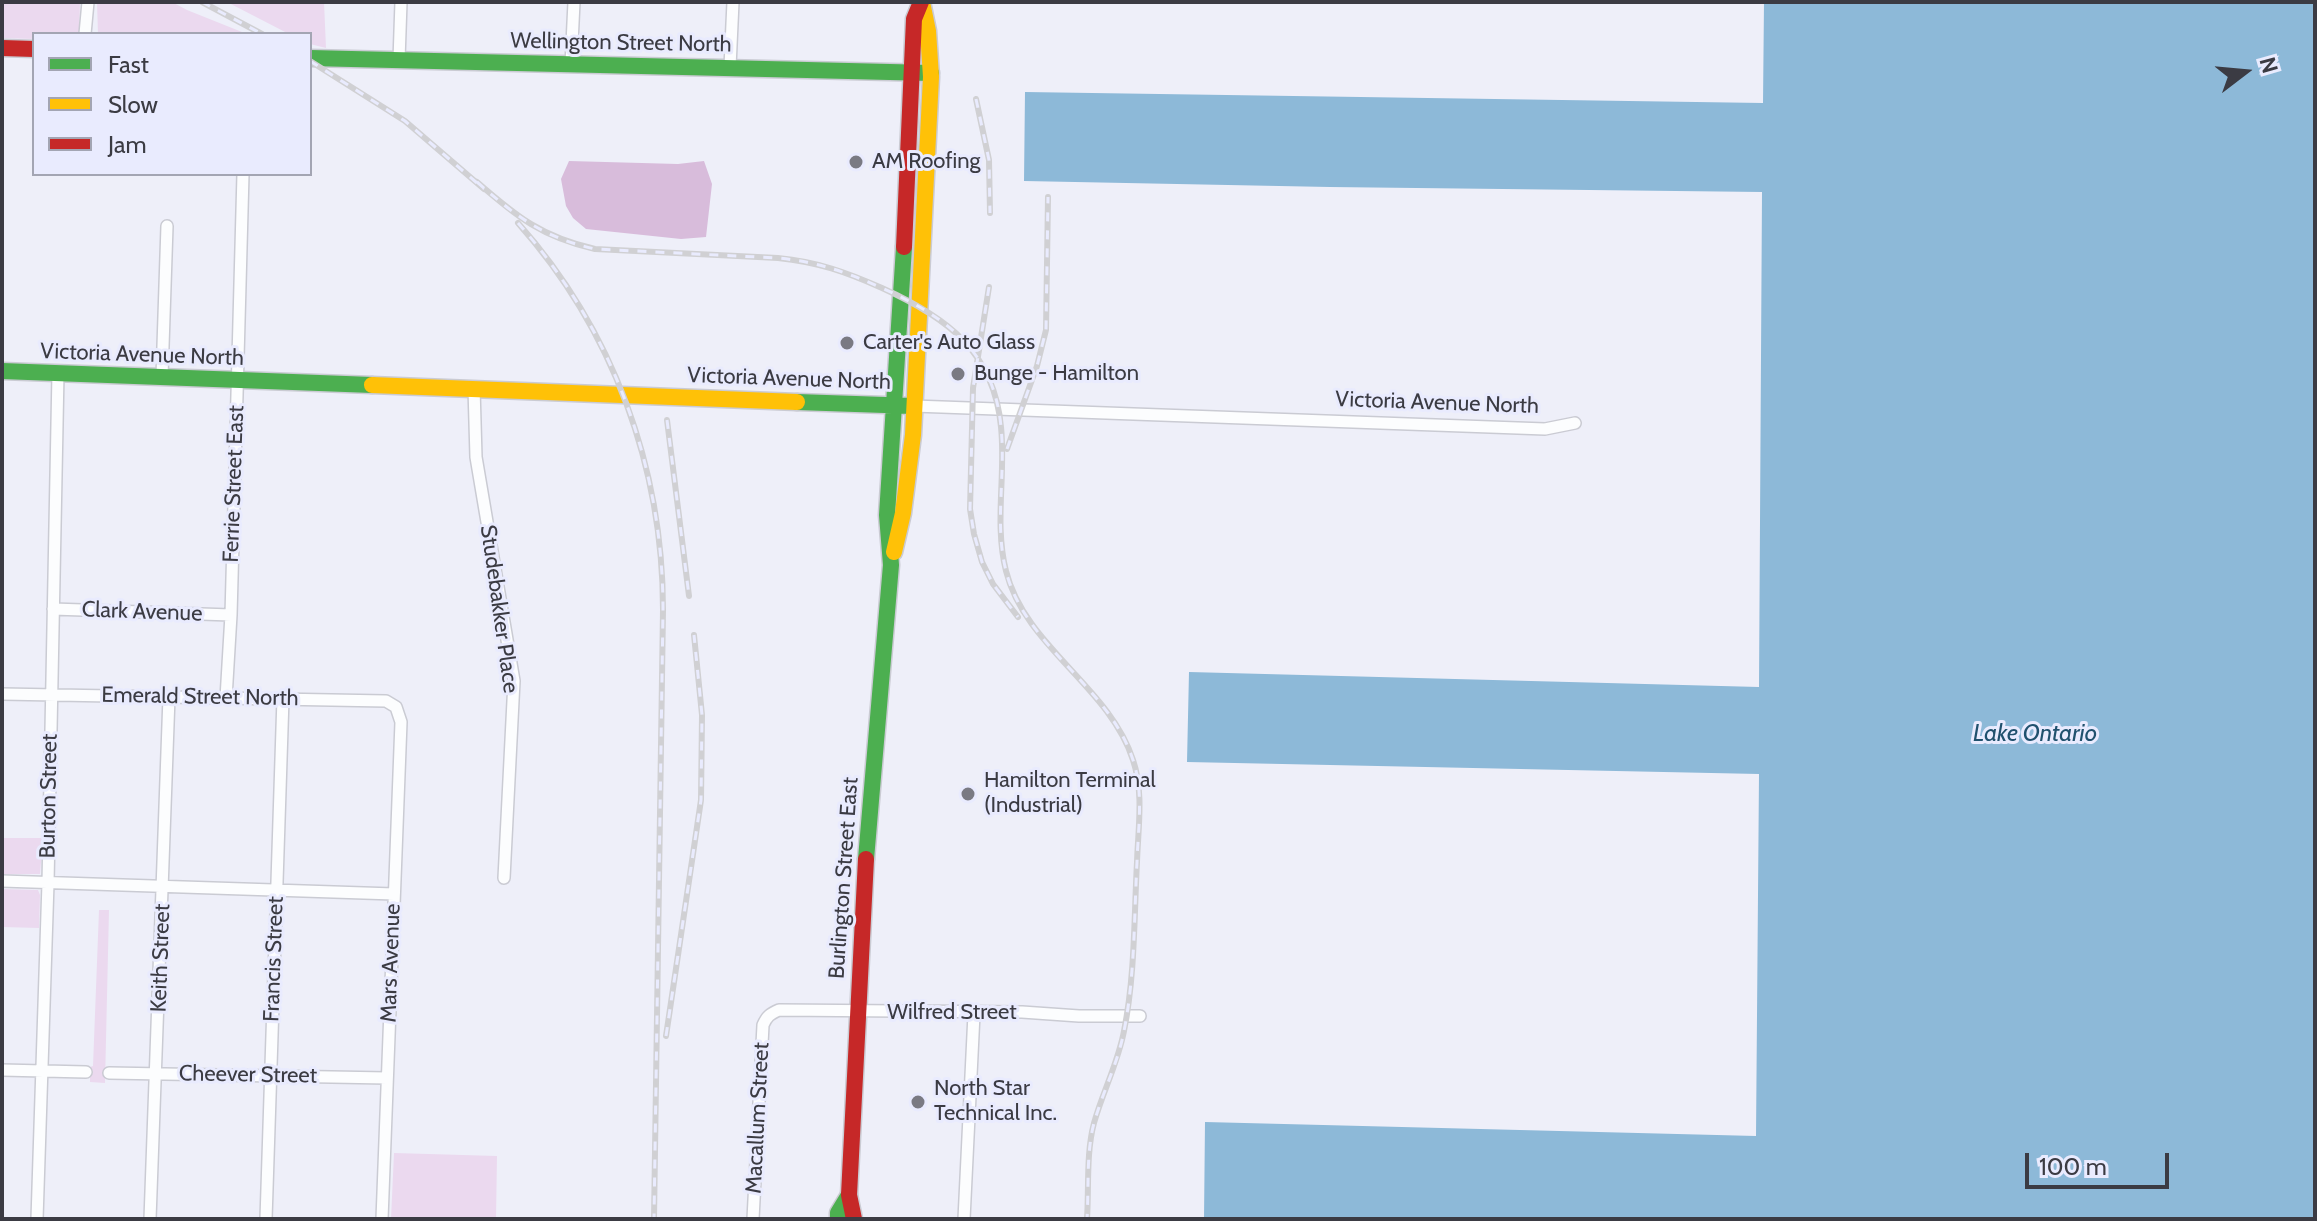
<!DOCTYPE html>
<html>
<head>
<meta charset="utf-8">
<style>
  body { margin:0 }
  #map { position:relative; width:2317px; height:1221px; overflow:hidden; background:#eeeff9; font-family:Cabin,sans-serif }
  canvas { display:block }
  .frame { position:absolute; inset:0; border:4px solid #3b3b43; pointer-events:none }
  .legend { position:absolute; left:32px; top:32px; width:280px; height:144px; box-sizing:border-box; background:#e9ebfe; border:2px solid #a3a5b3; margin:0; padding:10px 14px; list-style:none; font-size:24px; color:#3b3b43 }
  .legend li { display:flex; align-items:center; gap:16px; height:40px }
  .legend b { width:40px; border:2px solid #a3a5b3 }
  .north { position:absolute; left:2205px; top:32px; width:80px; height:80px; -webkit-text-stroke:6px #e9ebfe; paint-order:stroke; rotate:74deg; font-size:22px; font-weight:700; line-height:32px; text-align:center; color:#3b3b43 }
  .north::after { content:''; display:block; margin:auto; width:28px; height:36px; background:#3b3b43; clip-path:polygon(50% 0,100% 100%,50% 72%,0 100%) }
  .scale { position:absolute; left:2025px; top:1153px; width:144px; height:36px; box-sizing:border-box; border:4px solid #3b3b43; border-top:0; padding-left:10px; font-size:24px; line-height:28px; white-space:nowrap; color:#3b3b43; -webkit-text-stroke:6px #e9ebfe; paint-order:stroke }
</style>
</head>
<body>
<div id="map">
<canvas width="2317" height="1221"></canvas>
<div class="frame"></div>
<ul class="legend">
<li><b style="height:10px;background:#4caf50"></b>Fast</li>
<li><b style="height:10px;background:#ffc107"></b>Slow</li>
<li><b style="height:10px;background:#c62828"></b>Jam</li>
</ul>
<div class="north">N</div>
<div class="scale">100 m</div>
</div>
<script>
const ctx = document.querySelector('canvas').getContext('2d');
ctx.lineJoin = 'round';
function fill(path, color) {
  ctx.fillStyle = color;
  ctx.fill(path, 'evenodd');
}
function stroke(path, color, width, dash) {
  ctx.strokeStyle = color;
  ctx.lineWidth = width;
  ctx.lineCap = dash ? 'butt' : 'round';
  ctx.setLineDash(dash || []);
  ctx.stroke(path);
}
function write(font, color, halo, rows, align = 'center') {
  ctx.font = font + ' Cabin,sans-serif';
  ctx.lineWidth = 6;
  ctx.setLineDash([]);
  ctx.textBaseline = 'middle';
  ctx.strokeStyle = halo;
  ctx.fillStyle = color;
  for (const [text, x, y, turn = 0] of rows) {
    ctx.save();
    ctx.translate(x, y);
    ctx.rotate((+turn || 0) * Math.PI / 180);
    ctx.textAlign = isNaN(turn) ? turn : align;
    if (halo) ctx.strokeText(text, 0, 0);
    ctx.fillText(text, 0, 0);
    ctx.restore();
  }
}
const green = new Path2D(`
  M2 2H80L79 34H34V39L2 38Z
  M97 2H172L187 10 247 34H98Z
  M227 2H324L326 48 310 44V34H289Z
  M2 838H43L40 874H2Z
  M2 889 38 890 40 895 39 928 2 927Z
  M99 910H109L105 1083 90 1082V1067L93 1066Z
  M394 1153 497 1156 496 1219H391Z`);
const forest = new Path2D(`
  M569 161 678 164 704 161 712 184 706 237 681 239 586 229 573 218 566 206 561 179Z`);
const water = new Path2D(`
  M1764 2H2315V1219H1204L1205 1122 1756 1136 1759 774 1187 762 1189 672 1759 687 1762 192 1330 187 1024 181 1025 92 1763 103Z`);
const street = new Path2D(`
  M85 34 88 2
  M399 60 401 2
  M571 64 574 2
  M730 67 733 2
  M162 376 167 226
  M474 388 476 457 514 681 504 878
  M914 406 1545 429 1575 423
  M53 609 231 615
  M2 694 386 701 396 707 401 722 382 1219
  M226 698 231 615 243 174
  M2 881 394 894
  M2 1070 86 1072
  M109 1073 387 1078
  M37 1219 48 883 58 373
  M150 1219 169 697
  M266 1219 283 698
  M753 1219 763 1025C767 1016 770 1014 779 1010L1022 1012 1079 1016H1140
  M964 1219 974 1014`);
const fast = new Path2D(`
  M310 58 931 73
  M2 371 372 385
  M797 402 914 406
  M866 859 891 565 887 515 904 247
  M838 1219V1213L849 1195`);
const slow = new Path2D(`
  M372 385 797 402
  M894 552 903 513 913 435 931 77 928 31 922 2`);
const jam = new Path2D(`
  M2 48 34 49
  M904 247 914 19 921 2
  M854 1219 849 1195 866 859`);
const rail = new Path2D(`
  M202 2 262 34
  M310 61 405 121 484 189
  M976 99 989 160 990 213
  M477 182C517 217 542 237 595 249L778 258C818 262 846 272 882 288 946 317 994 351 1001 427 1006 475 994 523 1006 571 1025 647 1109 686 1133 760 1144 792 1138 829 1137 862 1134 918 1135 976 1124 1031 1118 1063 1103 1091 1094 1123 1086 1153 1089 1188 1087 1219
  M518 223C613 330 663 467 663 610L654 1219
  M989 287 973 388 970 509 974 534 982 562 993 584 1018 617
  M667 420 689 596
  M1007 449 1037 366 1046 330 1048 197
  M666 1036 701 800 702 715 694 635`);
const markers = [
  [856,162,8,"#7a7a83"],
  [847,343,8,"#7a7a83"],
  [958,374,8,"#7a7a83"],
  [968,794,8,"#7a7a83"],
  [918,1102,8,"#7a7a83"]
];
const streetNames = [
  ["Wellington Street North",621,43,1],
  ["Victoria Avenue North",142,355,2],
  ["Victoria Avenue North",789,379,2],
  ["Victoria Avenue North",1437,403,2],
  ["Ferrie Street East",234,484,-88],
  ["Studebakker Place",499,609,82],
  ["Clark Avenue",142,612,2],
  ["Emerald Street North",200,697,1],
  ["Burton Street",49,796,-89],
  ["Burlington Street East",844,878,-86],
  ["Keith Street",161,958,-88],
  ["Francis Street",274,959,-88],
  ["Mars Avenue",391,963,-88],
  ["Wilfred Street",952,1013],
  ["Cheever Street",248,1075,1],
  ["Macallum Street",758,1118,-87]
];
const poiNames = [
  ["AM Roofing",872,162],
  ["Carter's Auto Glass",863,343],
  ["Bunge - Hamilton",974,374],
  ["Hamilton Terminal",984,781],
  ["(Industrial)",984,806],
  ["North Star",934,1089],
  ["Technical Inc.",934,1114]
];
const waterNames = [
  ["Lake Ontario",2035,734]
];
fill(green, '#ebd9ef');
fill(forest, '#d8bcdb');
fill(water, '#8db9d8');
stroke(street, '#cacbd3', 14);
stroke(fast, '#cacbd3', 19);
stroke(slow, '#cacbd3', 19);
stroke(jam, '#cacbd3', 19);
stroke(street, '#fcfdfe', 11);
stroke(fast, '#4caf50', 16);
stroke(slow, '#ffc107', 16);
stroke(jam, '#c62828', 16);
stroke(rail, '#d0d0d3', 6);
stroke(rail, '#e9ebfe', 3, [9]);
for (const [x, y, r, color] of markers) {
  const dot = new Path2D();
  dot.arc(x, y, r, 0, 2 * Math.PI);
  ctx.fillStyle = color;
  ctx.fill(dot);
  stroke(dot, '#e9ebfe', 3);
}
write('22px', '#3b3b43', '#e9ebfe', streetNames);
write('22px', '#3b3b43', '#e9ebfe', poiNames, 'left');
write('italic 24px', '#20516e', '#e9ebfe', waterNames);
</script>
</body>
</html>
